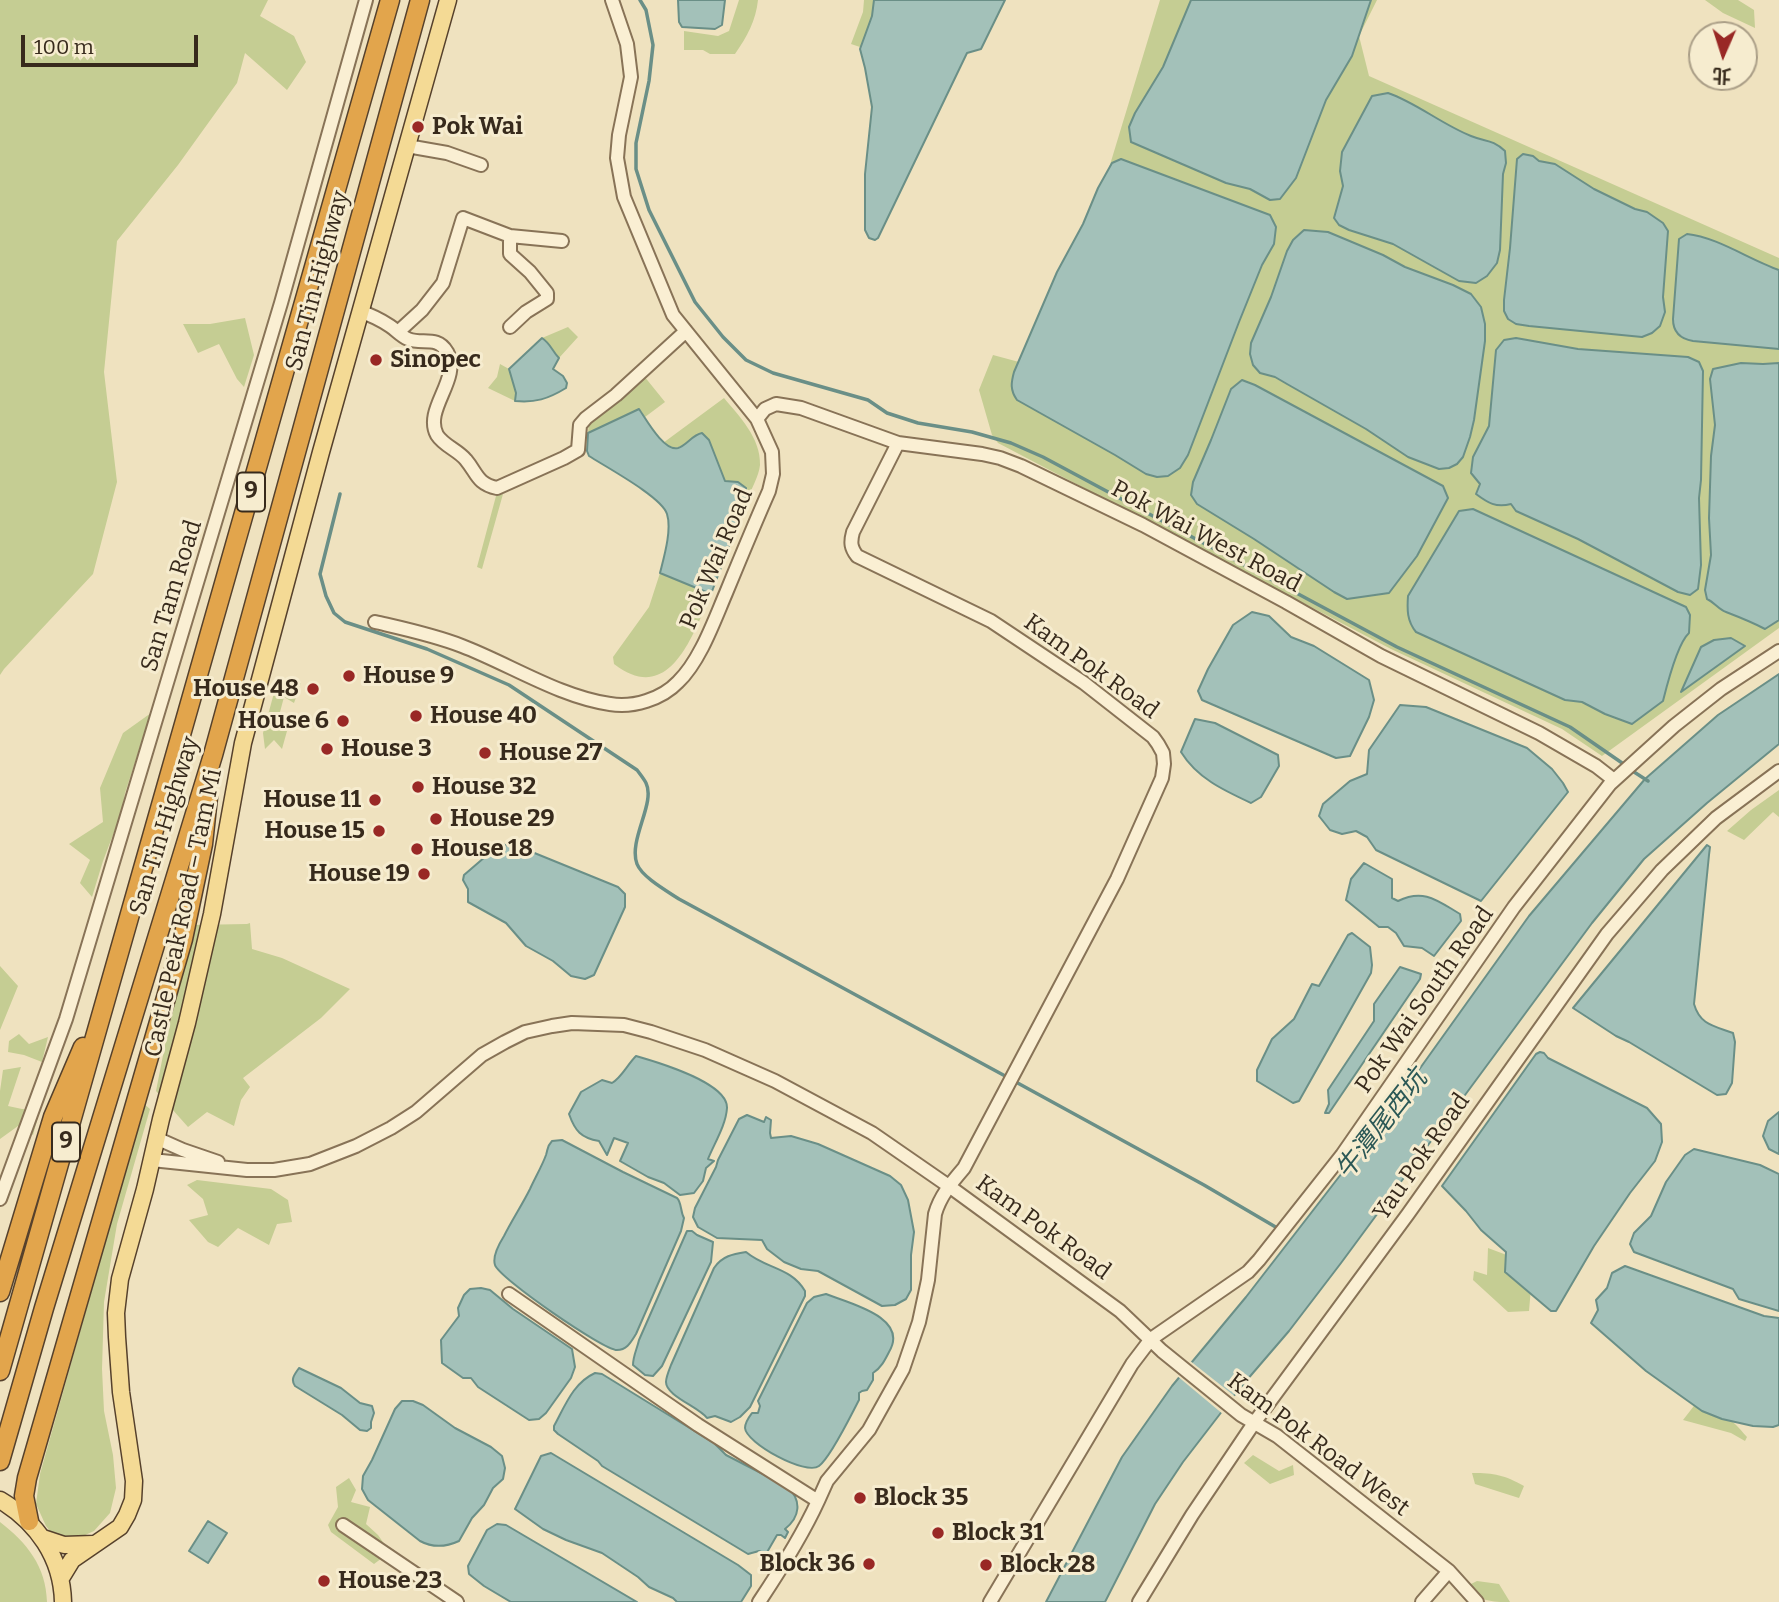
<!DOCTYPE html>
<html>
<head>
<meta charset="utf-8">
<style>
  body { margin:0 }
  #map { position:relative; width:1779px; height:1602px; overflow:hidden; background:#efe2bf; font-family:Bitter,"Noto Sans TC",serif }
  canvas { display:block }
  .north { position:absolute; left:1688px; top:21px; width:70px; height:70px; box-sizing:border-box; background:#f6eccf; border:2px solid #aa9e87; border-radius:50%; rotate:183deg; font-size:19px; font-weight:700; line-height:28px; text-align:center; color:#372a1c }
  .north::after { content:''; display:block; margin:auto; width:24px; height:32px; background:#992825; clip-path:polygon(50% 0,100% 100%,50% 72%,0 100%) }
  .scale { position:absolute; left:21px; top:35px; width:177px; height:32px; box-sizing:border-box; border:4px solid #372a1c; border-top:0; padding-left:9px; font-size:21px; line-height:24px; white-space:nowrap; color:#372a1c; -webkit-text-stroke:5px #f6eccf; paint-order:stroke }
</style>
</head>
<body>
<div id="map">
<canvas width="1779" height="1602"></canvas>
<div class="north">北</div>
<div class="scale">100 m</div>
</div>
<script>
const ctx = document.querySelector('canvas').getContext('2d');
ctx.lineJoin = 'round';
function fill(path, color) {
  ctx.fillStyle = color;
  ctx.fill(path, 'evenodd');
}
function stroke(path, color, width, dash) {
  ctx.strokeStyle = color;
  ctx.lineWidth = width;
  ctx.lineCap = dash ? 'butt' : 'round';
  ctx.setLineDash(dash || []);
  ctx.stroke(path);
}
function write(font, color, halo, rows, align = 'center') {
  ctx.font = font + ' Bitter,"Noto Sans TC",serif';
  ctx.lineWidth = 6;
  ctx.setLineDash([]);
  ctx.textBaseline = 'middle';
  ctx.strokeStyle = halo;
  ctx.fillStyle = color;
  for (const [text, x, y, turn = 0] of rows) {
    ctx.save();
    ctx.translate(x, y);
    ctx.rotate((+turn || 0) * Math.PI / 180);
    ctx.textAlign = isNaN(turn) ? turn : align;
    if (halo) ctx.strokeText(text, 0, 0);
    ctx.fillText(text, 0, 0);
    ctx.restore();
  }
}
const green = new Path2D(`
  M0 0H268L260 16 294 36 306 62 287 90 245 53 237 83 178 165 117 241 104 372 117 482 93 574 4 669 0 675Z
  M739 0H758C756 20 747 37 735 54H710L703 50H684V31L718 36 729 31Z
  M864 0H899L872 51 851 44 863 12Z
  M1160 0H1377L1359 36 1369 76 1779 258V628L1602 756 1562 729 1391 649 998 443 992 435 979 390 993 355 1019 362 1109 168Z
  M1705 0H1738L1754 10 1755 28 1723 13Z
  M245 318 254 355 244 387 237 379 219 344 198 353 183 324H210Z
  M568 327 578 337 559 358 542 338Z
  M500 364 509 369 516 393 515 401 488 388 497 377Z
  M644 376 665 402 645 417 639 409 588 433 589 421Z
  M724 398C739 416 761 438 760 465 759 476 751 490 746 501V488L738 482 725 481 709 440 696 435C684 444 679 453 663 443Z
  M503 494 482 569 477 567 496 496Z
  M660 573 711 594C693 634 670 707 614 664L613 657 649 607Z
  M301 683 294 703 284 697 276 727 287 731 282 749 274 740 265 749 263 733 274 693V684Z
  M151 713 125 793 121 814 103 861 92 897 80 883 90 860 69 844 103 822 100 788 123 733Z
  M1779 790V817L1773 812 1744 840 1727 831 1751 810Z
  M250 923 252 949 282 958 350 989 321 1018 243 1078 250 1087 241 1100 234 1126 207 1112 188 1127 156 1091 167 1035 193 925 247 924Z
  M0 966 18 986 0 1030Z
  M19 1034 29 1044 48 1037 42 1062 24 1055 8 1052 9 1041Z
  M21 1067 8 1106 22 1109 40 1110 33 1135 18 1126 0 1139V1091L3 1070Z
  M144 1104 150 1109 117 1224 104 1302 102 1369 104 1411 113 1455 116 1488 110 1513 94 1531 74 1540 54 1536 46 1526 36 1504 40 1474Z
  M197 1180 271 1189 288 1200 292 1222 277 1224 269 1245 238 1228 218 1247 208 1242 189 1220 208 1215 203 1199 187 1185Z
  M1488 1248 1520 1260 1532 1276 1529 1311 1508 1312 1473 1280 1474 1271 1487 1275Z
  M1697 1402C1721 1411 1730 1417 1747 1437L1745 1441 1731 1433 1683 1420Z
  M1253 1455 1279 1471 1293 1465 1294 1475 1270 1484 1244 1463Z
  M1472 1473C1495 1473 1504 1475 1524 1486L1519 1498 1475 1484Z
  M349 1478 356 1490 351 1502 370 1507 366 1524 378 1535 390 1552 374 1564 331 1532 328 1525 338 1507 336 1487Z
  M0 1522C27 1543 46 1566 47 1602H0Z
  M1477 1581 1499 1584 1510 1602C1492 1602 1478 1602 1469 1585Z`);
const water = new Path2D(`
  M678 0H725L722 25 715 29 682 27 679 22Z
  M874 0H1005L981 49 967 53 878 238 875 240 869 238 865 230V174L872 107 865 68 860 49 872 16Z
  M1191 0H1371L1352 56 1326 100 1296 178 1280 199 1270 200 1250 189 1226 183 1131 142 1129 127 1135 113 1163 67Z
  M1388 93C1417 103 1441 124 1471 136 1486 142 1492 139 1505 151L1506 163 1503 174 1500 250 1497 263 1487 276 1476 283 1459 281 1393 244 1349 230 1339 225 1334 218 1343 186 1340 171 1342 152 1372 96Z
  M1523 154 1533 156 1539 161 1555 164 1594 189 1635 209 1647 212 1663 223 1668 231 1663 297 1665 312 1660 326 1652 333 1642 337 1529 326 1516 324 1508 319 1504 311V300L1510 248 1517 159Z
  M1121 159 1270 215 1276 227 1274 244 1262 265 1239 322 1188 455 1180 468 1168 476 1157 477 1146 474 1115 455 1017 400C1010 390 1011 383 1014 372L1057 272 1083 224 1098 188 1112 163Z
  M1304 230 1328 232 1383 255 1405 267 1453 285 1471 294 1481 307 1485 324V341L1474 420 1470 437 1463 457 1457 464 1449 468 1439 469 1408 457 1366 429 1287 384 1275 377 1260 373 1253 365 1250 354 1251 343 1271 297 1287 251 1293 240Z
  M1687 234C1717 237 1750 260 1779 270V349L1693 341C1681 339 1673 332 1673 319L1679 239Z
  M542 338C551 344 552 351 559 358L553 369 563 376 567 383 566 388C548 399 535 403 515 401L516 393 509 369Z
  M1516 338 1578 349 1688 357 1699 362 1703 371 1701 480 1699 498 1701 565 1698 589 1690 595 1678 592 1578 539 1516 511 1511 504C1496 508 1488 503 1476 494L1480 484 1471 473 1473 457 1489 426 1496 350 1504 340Z
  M1741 363 1763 364 1779 363V620L1765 629C1752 622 1739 617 1726 612 1719 610 1714 602 1707 599L1705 590 1711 555 1709 518 1711 456 1715 425 1710 379 1713 369Z
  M1242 380 1255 385 1443 486 1448 498 1417 556 1389 593 1347 599 1334 592 1254 539 1197 504 1191 495 1193 482 1211 440 1231 389Z
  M639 409C646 419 664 452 678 448 687 445 692 435 702 433L709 440 725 481 738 482 746 488V501L711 594 660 573C664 557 672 530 667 514 662 497 606 467 589 456L587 451 588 433Z
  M1473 509 1686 607 1690 615 1689 633C1677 644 1667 685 1663 701L1632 724 1605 714 1582 702 1565 700 1416 632C1407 621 1407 610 1408 596L1459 511Z
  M1252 612 1269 616 1291 637 1314 646 1369 680 1374 700 1369 717 1350 756 1336 758 1202 700 1198 691 1208 669 1233 625Z
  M1731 638 1745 646 1681 692 1701 647 1714 640Z
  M1779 674V744L1707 803 1644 859 1592 923 1341 1263 1289 1331 1240 1388 1183 1462 1155 1504 1105 1602H1046L1122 1457 1172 1386 1246 1297 1383 1120 1529 916 1645 779 1718 715Z
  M1400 705 1426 707 1527 748 1552 769 1563 783 1568 792 1481 901 1376 850 1367 837 1356 831 1342 834 1330 830 1319 816 1323 804 1350 781 1367 774 1369 750Z
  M1195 719 1215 723 1278 755 1279 766 1261 797 1251 803C1223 790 1197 778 1181 752Z
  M500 844C513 845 518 852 532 852L618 887 625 894V907L594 975 585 979 571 976 553 961 526 946 506 923 468 902V889L463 880 464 875Z
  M1707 845 1710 847 1709 855 1694 1004C1700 1025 1714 1026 1733 1033L1735 1042 1732 1083 1726 1094 1717 1095 1629 1042 1616 1036 1573 1008Z
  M1364 863 1392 879V898L1398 901C1424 888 1438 901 1460 914L1461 921 1434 956 1422 948 1404 946 1396 933 1388 927H1379L1346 900 1351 879Z
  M1352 933 1370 947 1372 965 1371 973 1299 1101 1293 1103 1257 1081V1070L1272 1039 1294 1019 1312 984 1319 986 1348 935Z
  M1400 967 1421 974 1420 979 1329 1113H1325L1329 1104 1328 1090 1374 1021V1004Z
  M1540 1052 1544 1053 1548 1058 1647 1108 1661 1124 1662 1142 1655 1161 1630 1193 1594 1246 1556 1311H1551L1505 1272 1506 1252 1481 1230 1466 1211 1442 1186 1536 1054Z
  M636 1056C657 1062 728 1083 727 1108 726 1125 714 1144 708 1159L714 1161 706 1168 703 1181 694 1193 680 1195 664 1183 648 1177 620 1161 628 1143 614 1138 607 1155 599 1141C581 1138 575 1131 569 1114L581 1092 602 1080 612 1083C622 1077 627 1065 636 1056Z
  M1779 1112V1154L1769 1149 1763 1136 1768 1121Z
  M747 1115 764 1122 766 1117 771 1120 770 1133 771 1138 791 1136 818 1144 890 1176 901 1185 908 1200 914 1232 911 1255V1290L906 1299 895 1305 882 1306 818 1271 801 1269 784 1262 767 1249 762 1240 717 1238 698 1227 693 1217 695 1208 716 1167 718 1160 739 1119Z
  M562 1140 623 1172 677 1198C682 1203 680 1211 684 1218L681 1231 636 1334C631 1342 627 1350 617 1350 603 1350 499 1278 495 1265 492 1256 499 1244 504 1236 512 1220 522 1205 530 1189 535 1178 542 1166 546 1155 548 1149 547 1146 552 1141Z
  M1694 1149 1760 1165 1779 1174V1311L1739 1299 1733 1289 1634 1252 1630 1244 1634 1233 1651 1216 1666 1182 1685 1155Z
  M687 1231H692L697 1235 713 1242 711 1262 662 1366 653 1376 645 1375 633 1365C633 1356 637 1349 639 1340Z
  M746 1252C766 1269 791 1267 805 1291V1296L750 1407 740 1417 731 1422 715 1416 707 1418C699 1407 666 1396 666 1382 666 1377 669 1370 671 1365L714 1268C722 1256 733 1254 746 1252Z
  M1625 1266 1764 1316 1779 1318V1425L1773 1427 1753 1426 1722 1419 1702 1411 1646 1371 1591 1323 1598 1310 1596 1300 1607 1288 1612 1273Z
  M481 1288 490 1290 513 1309 572 1349 575 1367 571 1378 546 1413 539 1419 529 1420 478 1387 471 1378H463L442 1363 441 1340 459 1316 458 1308 464 1295 470 1289Z
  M826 1294C848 1303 910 1317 889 1352 885 1360 881 1368 873 1373V1380L867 1390 862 1391 859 1393V1400C851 1415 831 1457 819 1466 806 1476 746 1443 745 1428 745 1422 749 1417 752 1413H758L760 1406 758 1401 807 1303 814 1297Z
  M299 1368 341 1388 360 1403 372 1406 374 1413 371 1422V1428L367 1431 360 1430 342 1415 295 1386C290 1379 295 1374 299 1368Z
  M595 1373 602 1374 714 1443 726 1455 788 1487C802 1501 800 1517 785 1529L788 1532 785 1538 781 1535H777L766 1554 759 1551 748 1554 602 1466 598 1461 558 1434 554 1430V1426C565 1406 573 1383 595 1373Z
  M402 1401H413L423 1405 455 1428 491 1447 502 1456 505 1468 503 1479 493 1488 484 1505 472 1518 459 1541C446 1547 433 1548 420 1541L368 1500 362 1489 363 1476 372 1460 395 1409Z
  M551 1453 738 1565 751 1575V1586L741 1602H677L673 1598 649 1587 638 1577 602 1553 566 1540 543 1529 515 1509 541 1456Z
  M208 1521 227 1533 208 1563 189 1551Z
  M497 1524 506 1525 637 1602H511L484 1586 469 1574 468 1566 487 1530Z`);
const pier = new Path2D(`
  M1189 1360 1237 1398 1224 1415 1176 1375Z`);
const stream = new Path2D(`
  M640 0 646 10 653 45 649 81 636 143V169L649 210 695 302 723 337 746 360 773 373 868 400 887 413 918 423 972 432 1011 443 1043 457 1397 647 1570 727 1625 765
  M340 494 320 574 326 596 334 613 345 622 427 649 509 685 637 770C640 774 644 779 646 783 656 803 628 840 637 864 642 877 667 891 679 899L1007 1077
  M1631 770 1648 781
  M1014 1081 1204 1185 1279 1229`);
const minor = new Path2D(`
  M407 146 447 153 481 165
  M361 312C371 315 381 320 390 326 396 330 401 336 408 339 422 345 437 335 447 352 462 379 423 409 437 435 444 446 458 450 466 460 477 473 477 484 497 488L564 458 578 450 580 425 586 418 616 395 686 331
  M510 327 526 312 547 299V293L530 272 510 254V236
  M398 332 422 310 443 283 463 218 510 236 562 241
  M757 419 765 409 776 404 801 408 898 443 982 454 1000 458 1021 466 1143 525 1286 602 1381 656 1539 733 1596 766 1614 780
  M375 622C405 629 434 635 462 646 509 664 560 697 610 704 633 708 662 699 678 682 700 661 714 621 726 593 740 559 754 525 769 491L773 474 772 452 757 419 673 315 624 197 617 158 619 135 631 77 627 44 612 0
  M156 1138 183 1150 218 1162
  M152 1160 247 1170H274L310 1164 356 1146 391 1128 416 1112 482 1055 505 1042 525 1032 552 1026 572 1023 624 1025 651 1032 705 1050 775 1081 872 1133 953 1189 1120 1311 1162 1351 1241 1415 1277 1436 1449 1571 1477 1602
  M0 1199 66 1019 281 303 366 0
  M509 1294 698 1425 818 1501C802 1536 781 1569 759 1602
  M818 1501 827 1481 869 1430 903 1369 919 1322 928 1280 935 1214C940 1196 952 1182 964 1168L1117 879 1162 778 1164 764 1163 753 1158 744 1153 737 1084 683 991 621 857 556C851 548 850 543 853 532L898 443
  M343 1525 457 1602
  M990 1602 1132 1364 1151 1339 1248 1272 1259 1260 1342 1155 1514 907 1610 784 1674 726 1721 689 1779 651
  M1139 1602 1192 1515 1254 1423 1408 1214 1607 934 1662 870 1716 818 1779 771
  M1422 1602 1449 1571`);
const major = new Path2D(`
  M0 1500C37 1522 62 1558 63 1602
  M43 1538 64 1545 93 1544
  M61 1578 72 1560 120 1527 127 1515 133 1500 134 1481 121 1392 117 1337 116 1313 120 1279 145 1189 161 1119 187 1023 212 914 243 743 321 452 448 0`);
const highway = new Path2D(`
  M0 1292 53 1117 83 1047
  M0 1371 390 0
  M0 1461 44 1308 213 755 420 0
  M29 1521 24 1496 27 1478 183 939 203 844 208 797`);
const markers = [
  [418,127,7,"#992825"],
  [376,360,7,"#992825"],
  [349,676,7,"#992825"],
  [313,689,7,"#992825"],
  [416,716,7,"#992825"],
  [343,721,7,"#992825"],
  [327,749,7,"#992825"],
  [485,753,7,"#992825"],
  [418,787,7,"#992825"],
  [375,800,7,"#992825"],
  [436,819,7,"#992825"],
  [379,831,7,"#992825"],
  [417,849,7,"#992825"],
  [424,874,7,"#992825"],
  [860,1498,7,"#992825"],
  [938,1533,7,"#992825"],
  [869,1564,7,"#992825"],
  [986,1565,7,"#992825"],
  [324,1581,7,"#992825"]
];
const shields = [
  [251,492,28],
  [66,1142,28]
];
const shieldNames = [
  ["9",251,492],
  ["9",66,1142]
];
const poiNames = [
  ["Pok Wai",432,127],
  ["Sinopec",390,360],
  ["House 9",363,676],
  ["House 48",299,689,"right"],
  ["House 40",430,716],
  ["House 6",329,721,"right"],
  ["House 3",341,749],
  ["House 27",499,753],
  ["House 32",432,787],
  ["House 11",361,800,"right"],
  ["House 29",450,819],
  ["House 15",365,831,"right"],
  ["House 18",431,849],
  ["House 19",410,874,"right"],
  ["Block 35",874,1498],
  ["Block 31",952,1533],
  ["Block 36",855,1564,"right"],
  ["Block 28",1000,1565],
  ["House 23",338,1581]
];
const streetNames = [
  ["San Tin Highway",318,281,-75],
  ["Pok Wai West Road",1206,537,28],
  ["Pok Wai Road",717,559,-67],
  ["San Tam Road",172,596,-73],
  ["Kam Pok Road",1091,667,36],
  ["San Tin Highway",165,826,-73],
  ["Castle Peak Road – Tam Mi",184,913,-78],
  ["Pok Wai South Road",1425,1000,-55],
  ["Yau Pok Road",1422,1157,-55],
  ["Kam Pok Road",1043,1228,36],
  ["Kam Pok Road West",1318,1445,37]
];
const waterNames = [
  ["牛潭尾西坑",1382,1125,-52]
];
fill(green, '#c5cd93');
fill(water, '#a3c1b9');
stroke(water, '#6a8f87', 2);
fill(pier, '#efe2bf');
stroke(stream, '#6a8f87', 3.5);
stroke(minor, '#887357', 16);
stroke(major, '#56412c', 19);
stroke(highway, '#56412c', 21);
stroke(minor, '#faefd3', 12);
stroke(major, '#f4da95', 16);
stroke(highway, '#e2a54c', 18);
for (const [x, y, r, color] of markers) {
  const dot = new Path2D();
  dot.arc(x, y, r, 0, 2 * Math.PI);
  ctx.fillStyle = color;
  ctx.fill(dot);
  stroke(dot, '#f6eccf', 2.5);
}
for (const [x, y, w] of shields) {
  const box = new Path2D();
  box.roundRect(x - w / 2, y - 19.5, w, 39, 5);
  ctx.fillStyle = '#f6eccf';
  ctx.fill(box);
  stroke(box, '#372a1c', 2);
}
write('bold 23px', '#372a1c', null, shieldNames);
write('bold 24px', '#372a1c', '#f6eccf', poiNames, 'left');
write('24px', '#372a1c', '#f6eccf', streetNames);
write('italic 26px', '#2b5856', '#f6eccf', waterNames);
</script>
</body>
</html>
